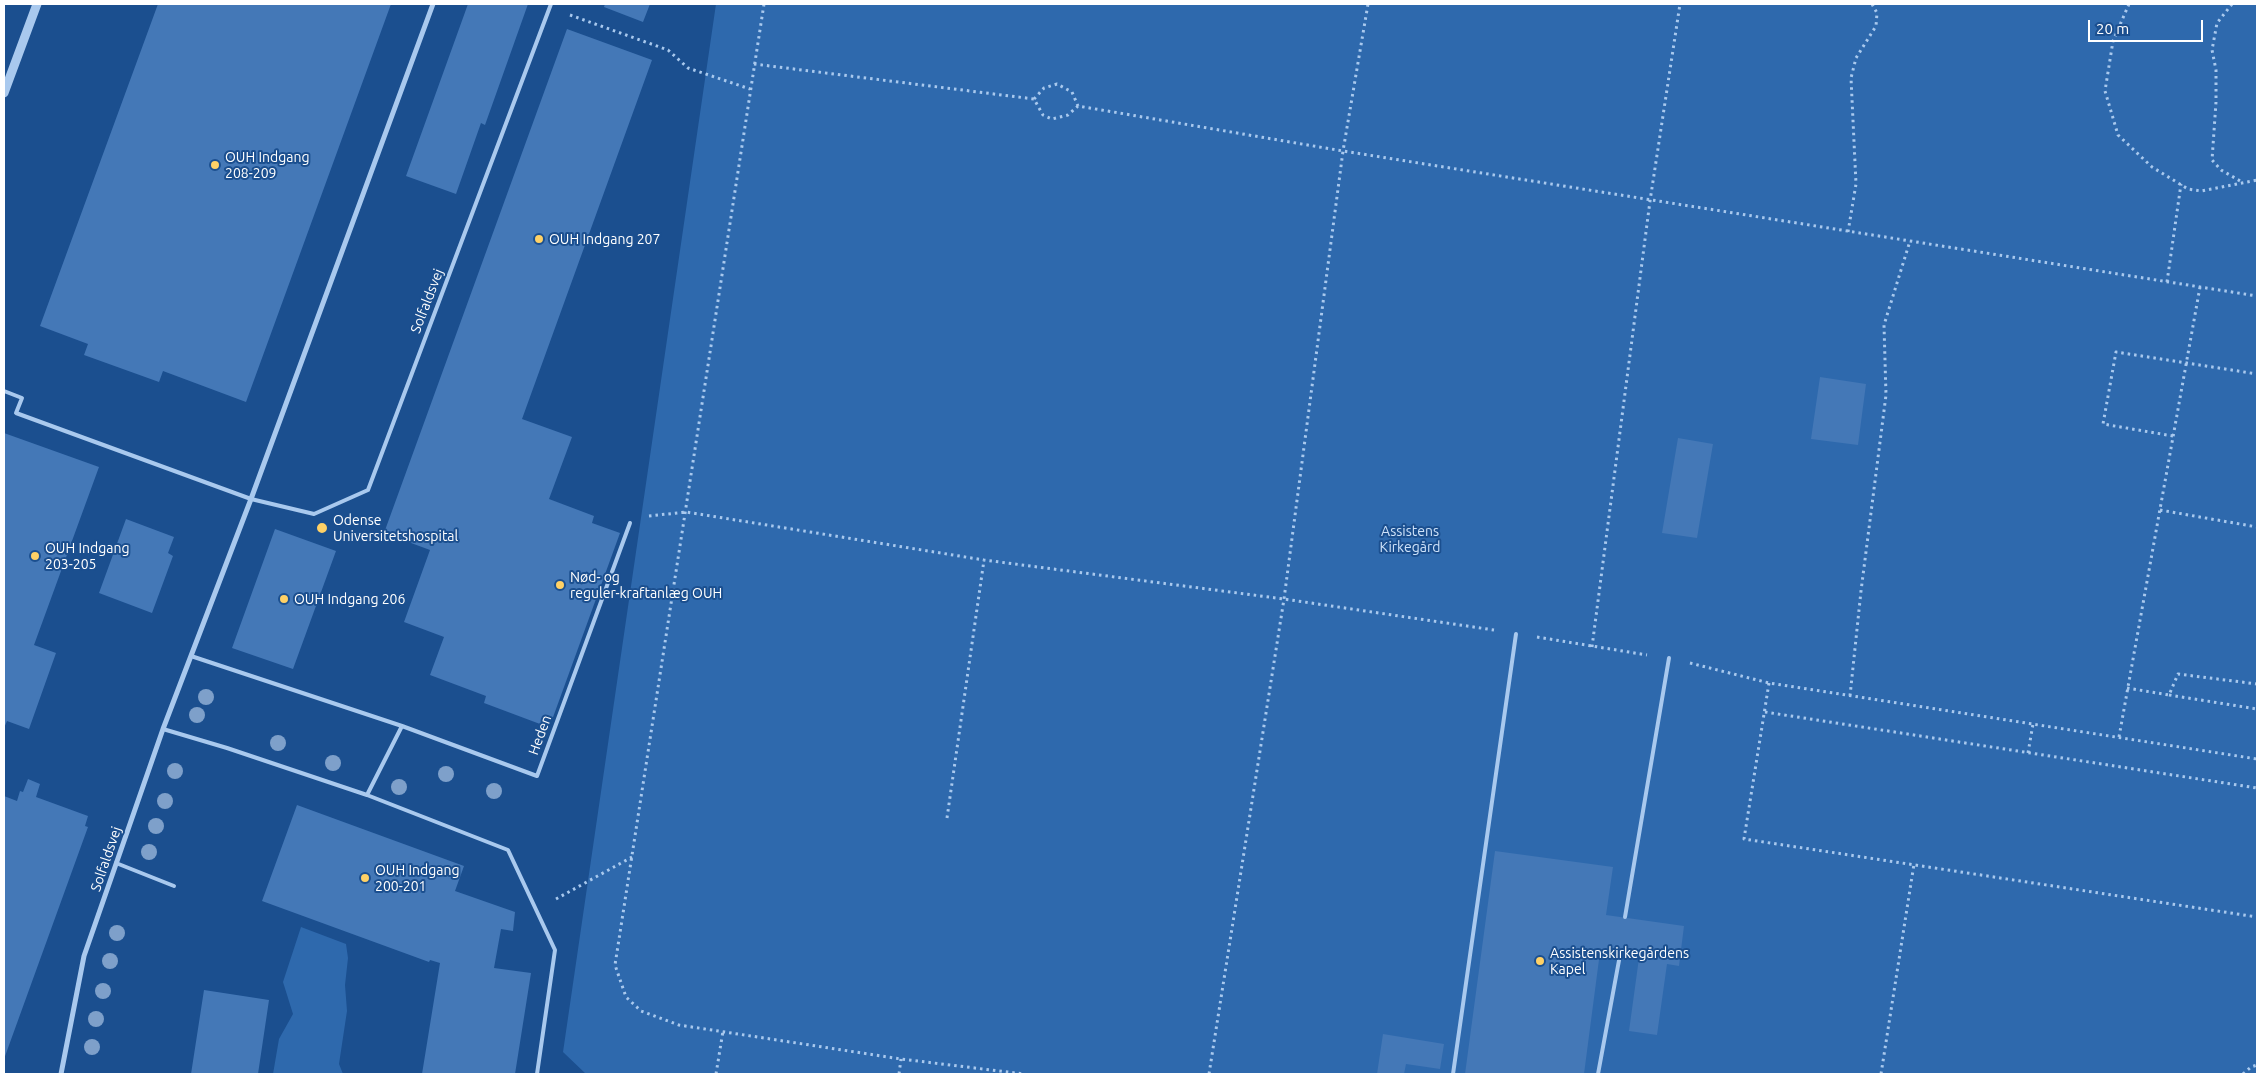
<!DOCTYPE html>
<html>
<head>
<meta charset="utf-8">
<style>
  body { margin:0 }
  #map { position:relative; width:2261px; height:1078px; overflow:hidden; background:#1b4f8f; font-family:Ubuntu,sans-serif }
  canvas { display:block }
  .frame { position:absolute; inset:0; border:5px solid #fff; pointer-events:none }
  .scale { position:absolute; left:2088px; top:20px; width:115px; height:22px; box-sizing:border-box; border:2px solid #fff; border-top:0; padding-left:6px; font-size:15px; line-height:18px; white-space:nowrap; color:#fff; -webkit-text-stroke:4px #1b4f8f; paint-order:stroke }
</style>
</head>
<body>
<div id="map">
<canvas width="2261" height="1078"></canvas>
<div class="frame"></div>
<div class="scale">20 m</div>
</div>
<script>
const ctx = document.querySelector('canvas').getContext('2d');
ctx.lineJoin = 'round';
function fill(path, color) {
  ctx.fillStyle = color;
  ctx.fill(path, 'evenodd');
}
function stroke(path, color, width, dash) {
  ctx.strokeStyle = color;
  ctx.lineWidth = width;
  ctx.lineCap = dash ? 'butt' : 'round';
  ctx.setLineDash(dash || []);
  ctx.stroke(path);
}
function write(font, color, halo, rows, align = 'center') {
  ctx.font = font + ' Ubuntu,sans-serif';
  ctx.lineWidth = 4;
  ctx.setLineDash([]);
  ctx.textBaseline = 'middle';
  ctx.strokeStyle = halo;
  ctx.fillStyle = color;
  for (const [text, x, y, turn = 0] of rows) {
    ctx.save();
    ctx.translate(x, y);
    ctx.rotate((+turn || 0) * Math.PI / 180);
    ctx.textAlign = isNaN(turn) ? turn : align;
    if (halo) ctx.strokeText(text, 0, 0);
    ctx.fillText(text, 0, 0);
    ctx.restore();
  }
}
const green = new Path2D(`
  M716 4H2257V1074H586L563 1052Z
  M301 927 346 944 348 958 345 985 347 1011 339 1064 343 1074H273L279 1039 293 1014 283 982Z`);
const building = new Path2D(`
  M158 4H391L246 402 163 371 159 382 84 355 88 344 40 326Z
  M468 4H528L485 125 481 123 456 194 406 176Z
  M605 4H650L643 22 604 7Z
  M567 29 652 60 522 419 572 437 549 499 594 516 592 523 620 533 552 720 550 719 548 727 484 703 486 696 430 675 444 637 404 622 430 550 384 533Z
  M1820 377 1866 384 1858 445 1811 439Z
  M4 433 99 467 34 645 56 653 29 729 7 721 4 728Z
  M1678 438 1713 444 1697 538 1662 533Z
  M126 519 174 537 168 553 173 556 152 613 99 593Z
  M275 529 336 551 293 669 232 648Z
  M28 779 40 784 36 797 88 816 85 826 88 827 4 1059V796L17 801 20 791 23 792Z
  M297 805 464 866 455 891 515 912 513 931 501 929 494 968 531 973 515 1074H422L440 963 430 960 429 962 262 901Z
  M1495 851 1613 867 1606 915 1684 926 1679 966 1667 964 1657 1035 1629 1031 1639 958 1600 952 1584 1074H1465Z
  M204 990 269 1000 258 1074H191Z
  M1383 1034 1444 1044 1440 1069 1406 1064 1404 1074H1377Z`);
const path = new Path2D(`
  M764 4 615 965 626 997 641 1011 679 1025 901 1059 1024 1074
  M2129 4 2113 41 2105 91 2118 135 2152 167 2188 189 2201 191 2257 180
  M2232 4 2217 23 2212 50 2216 70V102L2212 160 2221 170 2242 182
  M570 15 668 50 688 68 750 89
  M754 64 1034 99 1043 115 1052 119 1068 115 1078 106 1343 151 2257 296
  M1034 99 1044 88 1057 84 1072 92 1078 106
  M1848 232 1856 184 1851 78 1856 58 1876 26 1877 13 1872 4
  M2167 282 2181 184
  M2173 436 2103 424 2116 352 2257 374
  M2160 510 2257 527
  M649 516 686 512 984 560 1284 599 1494 630
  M1537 637 1647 655
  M1592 647 1650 201 1680 4
  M1690 663 1769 683 2257 759
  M1769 683 1744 839 2257 917
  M2127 688 2169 695 2178 674 2257 684
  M2169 695 2257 709
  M1850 696 1861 591 1886 395 1884 325 1910 241
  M1765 712 2257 788
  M2119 737 2200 287
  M2028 753 2033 724
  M947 818 984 560
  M556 899 632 857
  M716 1074 723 1031
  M899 1074 901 1059
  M1209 1074 1284 599 1343 151 1368 4
  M1881 1074 1914 864
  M2243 1074 2251 1067 2257 1065`);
const service = new Path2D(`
  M4 391 22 398 16 413 251 499 314 514 368 490 551 4
  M191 656 402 726 537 776 630 523
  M163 729 227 748 367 795 402 726
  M367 795 508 850 555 950 537 1074
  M116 863 174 886
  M1625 917 1669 658
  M1453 1074 1516 634
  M1598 1074 1620 955`);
const minor = new Path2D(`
  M61 1074 84 956 163 729 251 499 433 4`);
const tertiary = new Path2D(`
  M4 93 37 4`);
const trees = [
  [206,697],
  [197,715],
  [278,743],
  [333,763],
  [175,771],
  [446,774],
  [399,787],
  [494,791],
  [165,801],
  [156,826],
  [149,852],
  [117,933],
  [110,961],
  [103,991],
  [96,1019],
  [92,1047]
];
const markers = [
  [215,165,5,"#ffd166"],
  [539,239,5,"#ffd166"],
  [322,528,6,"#ffd166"],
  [35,556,5,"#ffd166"],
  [560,585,5,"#ffd166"],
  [284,599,5,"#ffd166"],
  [365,878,5,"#ffd166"],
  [1540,961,5,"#ffd166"]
];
const poiNames = [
  ["OUH Indgang",225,157],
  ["208-209",225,173],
  ["OUH Indgang 207",549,239],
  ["Odense",333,520],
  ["Universitetshospital",333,536],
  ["OUH Indgang",45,548],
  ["203-205",45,564],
  ["Nød- og",570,577],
  ["reguler-kraftanlæg OUH",570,593],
  ["OUH Indgang 206",294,599],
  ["OUH Indgang",375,870],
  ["200-201",375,886],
  ["Assistenskirkegårdens",1550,953],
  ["Kapel",1550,969]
];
const streetNames = [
  ["Solfaldsvej",427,301,-69],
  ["Heden",540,735,-70],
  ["Solfaldsvej",106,859,-71]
];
const parkNames = [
  ["Assistens",1410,531],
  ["Kirkegård",1410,547]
];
fill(green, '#2e69ad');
fill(building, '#4478b7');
stroke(path, '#a9c9ee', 3, [2.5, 4]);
stroke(service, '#a9c9ee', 4);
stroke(minor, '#a9c9ee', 5);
stroke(tertiary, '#a9c9ee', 9);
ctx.fillStyle = '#7ea0ca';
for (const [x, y] of trees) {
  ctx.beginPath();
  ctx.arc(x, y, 8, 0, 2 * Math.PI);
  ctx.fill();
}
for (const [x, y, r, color] of markers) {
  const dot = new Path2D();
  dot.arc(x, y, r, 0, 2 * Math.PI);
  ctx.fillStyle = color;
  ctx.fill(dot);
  stroke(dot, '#1b4f8f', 2);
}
write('14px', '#fff', '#1b4f8f', poiNames, 'left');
write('14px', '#fff', '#1b4f8f', streetNames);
write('14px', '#cfe3fa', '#1b4f8f', parkNames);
</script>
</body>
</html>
